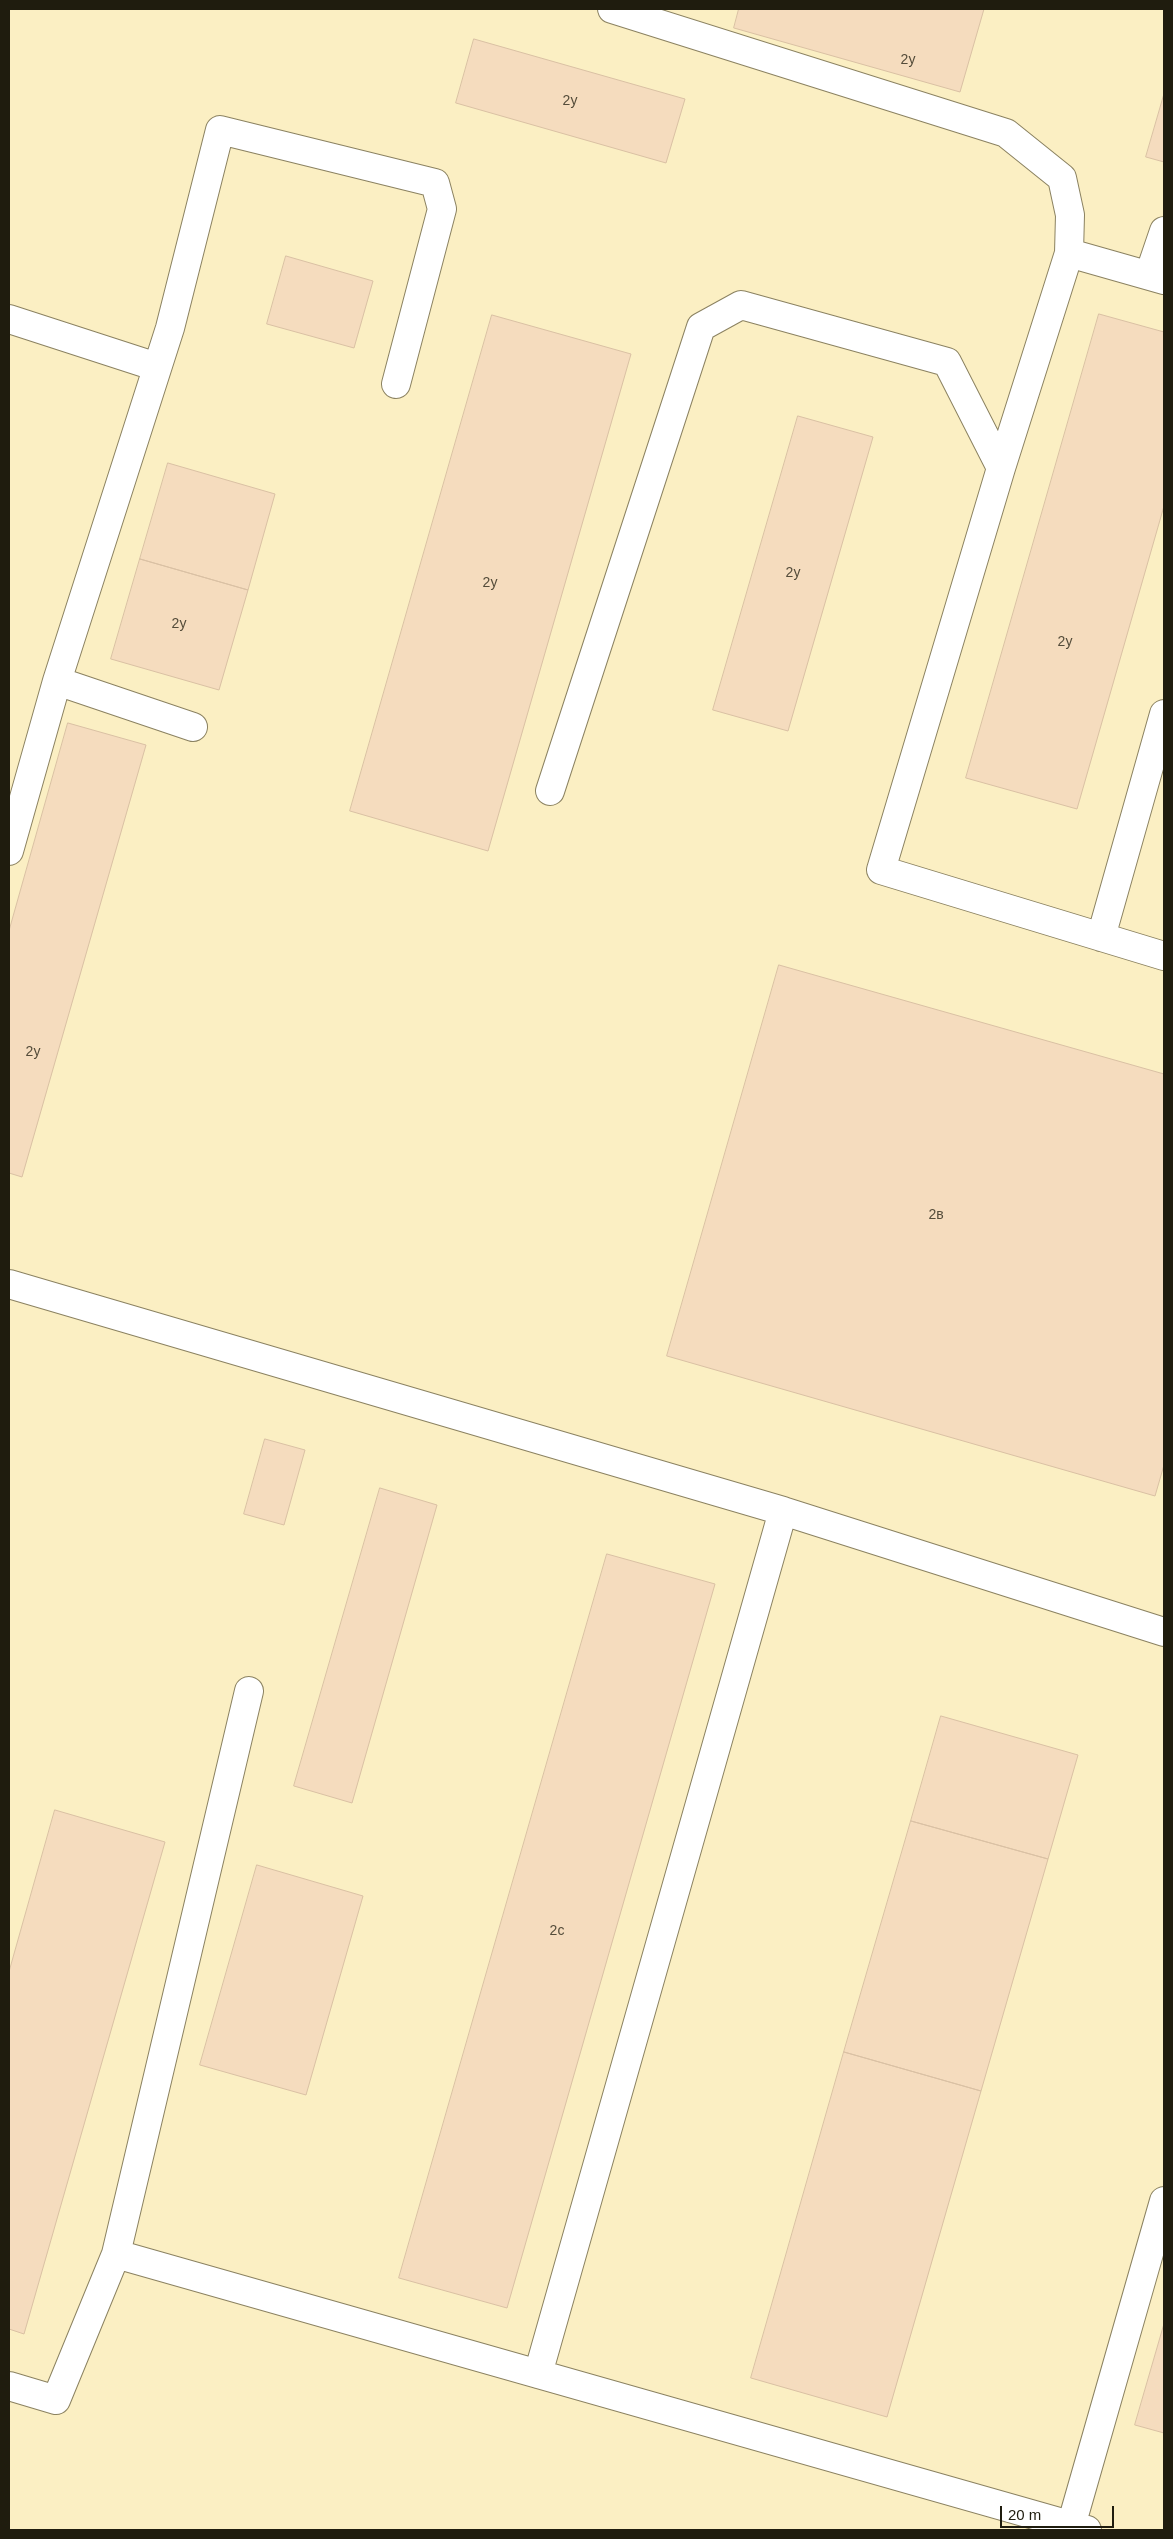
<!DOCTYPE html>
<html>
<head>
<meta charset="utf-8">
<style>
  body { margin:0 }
  #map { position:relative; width:1173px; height:2539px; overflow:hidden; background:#fef7da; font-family:Arial,sans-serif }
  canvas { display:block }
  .frame { position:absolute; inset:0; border:10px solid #1f1c0e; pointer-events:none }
  .scale { position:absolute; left:1000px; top:2506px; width:114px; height:22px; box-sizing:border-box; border:2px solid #1f1c0e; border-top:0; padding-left:6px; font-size:15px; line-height:18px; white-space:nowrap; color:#1f1c0e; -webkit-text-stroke:4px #fff; paint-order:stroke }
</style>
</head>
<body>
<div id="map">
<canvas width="1173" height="2539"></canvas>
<div class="frame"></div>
<div class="scale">20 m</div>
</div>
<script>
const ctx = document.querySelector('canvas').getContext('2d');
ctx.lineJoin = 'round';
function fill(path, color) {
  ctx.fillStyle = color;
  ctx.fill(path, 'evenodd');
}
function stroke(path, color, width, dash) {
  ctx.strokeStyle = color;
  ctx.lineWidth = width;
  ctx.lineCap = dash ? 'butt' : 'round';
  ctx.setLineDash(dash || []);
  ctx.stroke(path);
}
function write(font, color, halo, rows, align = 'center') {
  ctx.font = font + ' Arial,sans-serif';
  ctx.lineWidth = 4.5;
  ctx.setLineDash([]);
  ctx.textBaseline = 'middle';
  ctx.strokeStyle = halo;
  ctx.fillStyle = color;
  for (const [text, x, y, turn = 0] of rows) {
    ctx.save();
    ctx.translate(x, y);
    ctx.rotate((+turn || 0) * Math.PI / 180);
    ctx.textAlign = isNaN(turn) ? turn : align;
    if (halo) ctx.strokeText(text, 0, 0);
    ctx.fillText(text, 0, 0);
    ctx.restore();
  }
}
const built = new Path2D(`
  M9 9H1164V2530H9Z`);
const building = new Path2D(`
  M739 9H984L960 92 734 28Z
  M474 39 685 99 666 163 456 103Z
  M1164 94V162L1146 157Z
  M286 256 373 281 354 348 267 324Z
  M1099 314 1164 332V506L1077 809 966 778Z
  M492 315 631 354 488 851 350 811Z
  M798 416 873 437 788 731 713 710Z
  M168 463 275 494 248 590 140 559Z
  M140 559 248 590 219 690 111 659Z
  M68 723 146 745 22 1177 9 1173V931Z
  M779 965 1164 1074V1465L1155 1496 667 1356Z
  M265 1439 305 1450 284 1525 244 1514Z
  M380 1488 437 1505 352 1803 294 1786Z
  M607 1554 715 1584 507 2308 399 2278Z
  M941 1716 1078 1755 1048 1859 911 1821Z
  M55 1810 165 1842 24 2334 9 2329V1972Z
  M911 1821 1048 1859 981 2091 844 2052Z
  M257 1865 363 1896 306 2095 200 2065Z
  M844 2052 981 2091 887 2417 751 2378Z
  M1164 2324V2433L1135 2425Z`);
const minor = new Path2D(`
  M612 9 1006 133 1062 178 1070 215 1069 253 1001 468 881 870 1164 956
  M1069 253 1164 280
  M1149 275 1164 231
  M9 319 157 367
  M57 681 193 727
  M550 791 701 327 741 305 947 362 1001 468
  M9 851 57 681 170 328 220 130 435 183 442 209 396 384
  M1101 937 1164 714
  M9 1284 783 1511 538 2374
  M783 1511 1164 1632
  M249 1691 116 2254 1087 2530
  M9 2386 56 2400 116 2254
  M1071 2526 1164 2201`);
const numberNames = [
  ["2у",908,60],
  ["2у",570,101],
  ["2у",793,573],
  ["2у",490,583],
  ["2у",179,624],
  ["2у",1065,642],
  ["2у",33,1052],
  ["2в",936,1215],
  ["2с",557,1931]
];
fill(built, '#fbefc3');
fill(building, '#f5dcbe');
stroke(building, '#dac1a4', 1);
stroke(minor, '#8b8261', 30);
stroke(minor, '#fff', 28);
write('14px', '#544c3a', null, numberNames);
</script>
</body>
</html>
